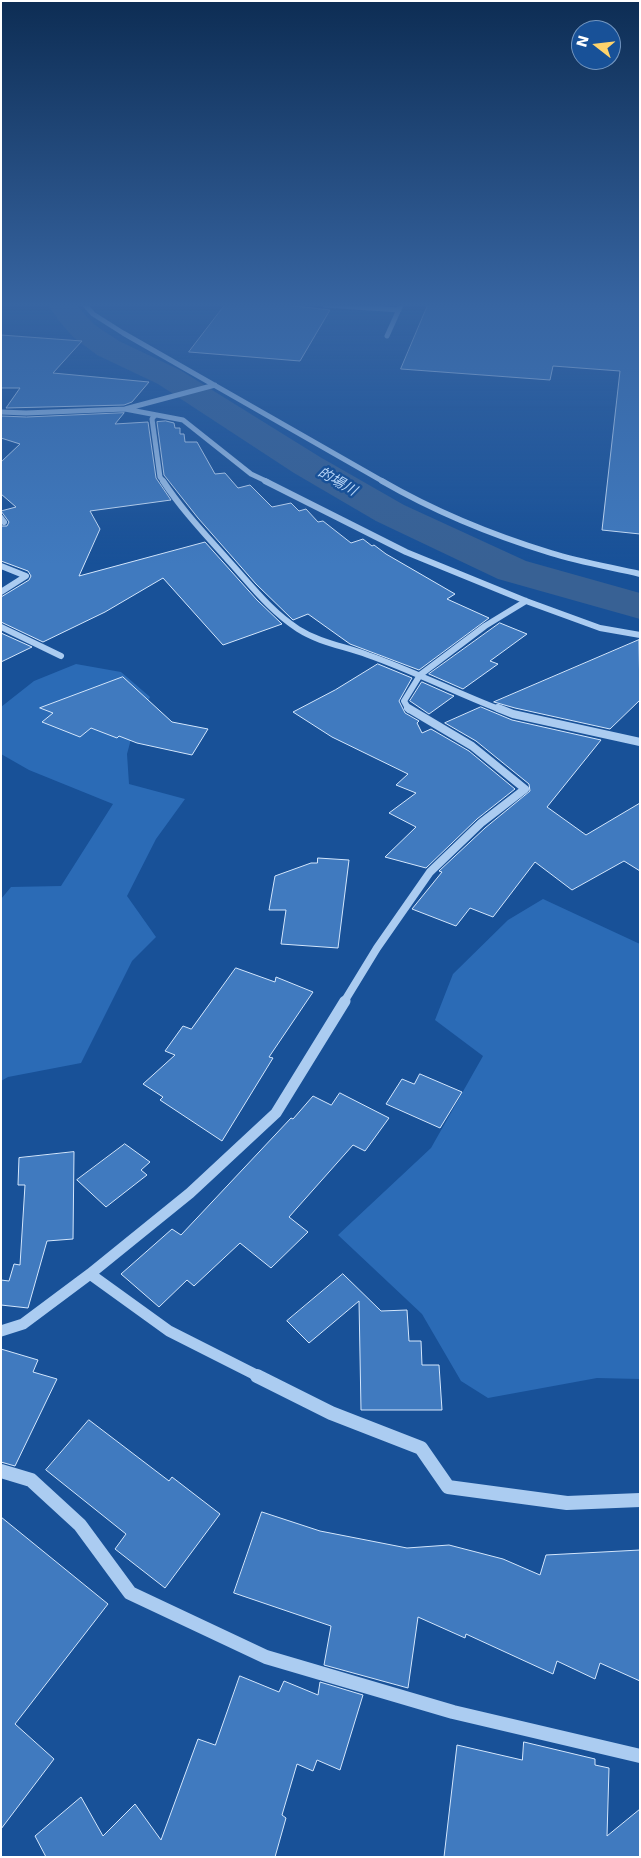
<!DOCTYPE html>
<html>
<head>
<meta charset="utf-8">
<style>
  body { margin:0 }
  #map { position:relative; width:641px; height:1858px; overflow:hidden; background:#185198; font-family:"DejaVu Sans",sans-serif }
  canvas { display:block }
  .frame { position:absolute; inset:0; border:2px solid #fff; pointer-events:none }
  .north { position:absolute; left:571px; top:20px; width:50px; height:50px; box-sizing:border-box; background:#185198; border:1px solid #7497c1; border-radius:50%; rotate:286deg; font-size:14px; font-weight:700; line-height:20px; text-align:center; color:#fff }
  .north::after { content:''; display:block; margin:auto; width:18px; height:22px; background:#ffd36b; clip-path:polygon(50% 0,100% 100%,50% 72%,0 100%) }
</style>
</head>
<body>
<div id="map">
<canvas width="641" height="1858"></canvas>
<div class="frame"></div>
<div class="north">N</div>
</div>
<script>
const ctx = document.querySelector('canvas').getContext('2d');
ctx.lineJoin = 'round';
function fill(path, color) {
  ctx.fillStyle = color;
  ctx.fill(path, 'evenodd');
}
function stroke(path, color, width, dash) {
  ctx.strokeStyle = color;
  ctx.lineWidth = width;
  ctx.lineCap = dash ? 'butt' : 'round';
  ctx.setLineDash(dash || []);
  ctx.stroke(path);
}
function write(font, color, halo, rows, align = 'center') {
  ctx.font = font + ' "DejaVu Sans","Noto Sans JP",sans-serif';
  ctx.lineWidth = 5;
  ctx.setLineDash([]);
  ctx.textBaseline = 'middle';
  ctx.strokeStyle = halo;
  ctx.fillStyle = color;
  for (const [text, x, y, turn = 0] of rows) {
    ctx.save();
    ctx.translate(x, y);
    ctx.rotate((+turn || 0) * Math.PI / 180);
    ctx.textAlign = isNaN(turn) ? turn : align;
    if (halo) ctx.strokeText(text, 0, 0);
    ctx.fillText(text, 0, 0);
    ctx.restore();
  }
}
const green = new Path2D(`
  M76 664 121 672 150 697 134 728 127 754 129 784 185 799 156 839 127 896 156 937 132 961 81 1063 8 1077 1 1081V899L11 887 61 886 113 804 29 770 1 754V707L34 681Z
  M543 899 640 944V1379L597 1378 488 1398 461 1381 422 1314 338 1235 431 1148 483 1056 435 1020 453 974 508 920Z`);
const river = new Path2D(`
  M48 305H76L95 325 119 341 180 370 320 457 404 505 526 561 640 593V619L498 579 376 521 294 473 158 384 97 355 73 337 59 321Z`);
const building = new Path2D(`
  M225 305H286L330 310 300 361 189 352Z
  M428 305H640V534L602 530 620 371 553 366 550 380 401 369Z
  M1 335 82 341 53 373 149 382 132 402 124 405 6 408 20 388H1Z
  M124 413 115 424 148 422 156 478 171 500 90 511 100 529 79 576 205 542 257 600 282 624 223 645 163 578 105 612 43 642 1 622V597L29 580 31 576 28 571 1 561V526H7L9 522 1 511 16 507 1 494V462L20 444 1 438V416L26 417Z
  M166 421 174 423 175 428H180V434H184L185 442H197L215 474 225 473 238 488 250 485 272 507 291 503 299 511 306 509 318 522 323 521 351 543 363 539 372 546 374 545 386 554 455 594 447 599 489 618 419 670 350 644 308 614 293 620 256 584 198 518 164 475 157 422Z
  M500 623 527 634 490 661 498 664 463 689 429 674Z
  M1 633 32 647 1 662Z
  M639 640 640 700 610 729 515 708 494 702Z
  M378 664 412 678 399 701 405 713 419 721 417 723 422 733 431 729 469 751 515 789 477 819 426 868 385 857 416 827 389 813 416 793 396 785 408 774 332 737 293 712 335 690Z
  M123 677 172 722 208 729 192 755 137 743 119 736 117 738 91 728 80 737 42 722 53 713 40 708Z
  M422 682 449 694 454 696 429 714 410 701Z
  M481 707 512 720 601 740 547 807 586 835 640 803V871L624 861 572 890 535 862 493 917 470 908 456 926 412 909 442 872 439 871 485 828 530 791 529 784 476 741 445 723Z
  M318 858 349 860 338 948 281 944 286 910H269L275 876 311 863H317Z
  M236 968 275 982 276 977 313 992 269 1057 273 1058 222 1141 160 1100 163 1097 143 1084 175 1055 165 1051 183 1026 191 1029Z
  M420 1074 462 1092 440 1128 386 1104 402 1079 414 1084Z
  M340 1093 389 1118 365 1151 353 1145 289 1217 308 1232 271 1268 240 1243 194 1286 187 1280 159 1307 121 1274 172 1229 181 1235 291 1118 293 1119 313 1096 331 1105Z
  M125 1144 150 1162 141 1170 147 1175 106 1207 77 1180Z
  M74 1152 73 1239 47 1241 28 1308 1 1305V1280L9 1281 14 1264 20 1265 25 1185H18L19 1158Z
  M343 1274 381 1311 407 1310 409 1341H421L422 1365H439L442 1410H361L359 1301 309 1343 287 1321Z
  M1 1349 38 1360 33 1372 57 1379 15 1466 1 1462Z
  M89 1420 169 1481 172 1477 220 1514 165 1588 115 1549 126 1534 46 1470Z
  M262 1512 320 1531 407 1548 449 1545 503 1559 540 1575 546 1555 640 1550V1681L600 1663 595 1679 557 1661 553 1674 466 1634 465 1638 418 1617 408 1688 324 1665 331 1626 234 1593Z
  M1 1517 108 1604 15 1724 54 1759 1 1829Z
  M240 1676 279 1692 284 1681 318 1695 320 1682 363 1695 340 1770 317 1760 313 1771 297 1764 282 1815 286 1818 275 1857H46L35 1836 81 1797 103 1836 135 1804 161 1840 198 1739 215 1745Z
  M524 1742 595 1759V1765L609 1768 607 1836 640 1809V1857H444L457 1745 522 1760Z`);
const minorFar4 = new Path2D(`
  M85 305 93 314 123 333 384 482
  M325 305 399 310
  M387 336 401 305
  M125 409 183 420 251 474 268 482
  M1 412 26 413 125 409 215 385
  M155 415 152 419 160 477 164 482`);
const minorFar3 = new Path2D(`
  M163 481C182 510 205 534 228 560 250 584 270 611 298 629 320 643 344 646 368 655 414 671 456 693 501 710
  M265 481 406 552 526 601 600 628 640 635
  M382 481C434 511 492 535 551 553 580 562 610 567 640 574
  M1 518 4 522
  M1 566 26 576 1 592
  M1 627 61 656
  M409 710 404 701 420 675 485 626 526 601`);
const minorFar2 = new Path2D(`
  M498 708 513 714 640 742
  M344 1002 377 948 430 872 481 823 525 789 472 746 408 708`);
const minorFar1 = new Path2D(`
  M90 1274 169 1331 260 1377
  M1 1331 23 1324 90 1274 190 1193 276 1113 345 1001`);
const minor = new Path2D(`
  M257 1376 331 1413 421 1448 448 1487 567 1503 640 1500
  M1 1471 31 1480 80 1525 130 1593 266 1657 453 1712 640 1756`);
const farWaternames = [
  ["的場川",337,482,30]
];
fill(green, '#2b6bb6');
fill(river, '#386194');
fill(building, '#407abf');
stroke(building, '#d3e6fc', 1);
stroke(minorFar4, '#abccf1', 5);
stroke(minorFar3, '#abccf1', 6);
stroke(minorFar2, '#abccf1', 8);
stroke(minorFar1, '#abccf1', 11);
stroke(minor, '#abccf1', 14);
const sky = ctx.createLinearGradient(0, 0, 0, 565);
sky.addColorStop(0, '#0d2d54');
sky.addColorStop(0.54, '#3765a2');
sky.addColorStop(1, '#3765a200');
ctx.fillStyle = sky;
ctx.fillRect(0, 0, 641, 565);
write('italic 14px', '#b8d6f8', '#185198', farWaternames);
</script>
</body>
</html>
